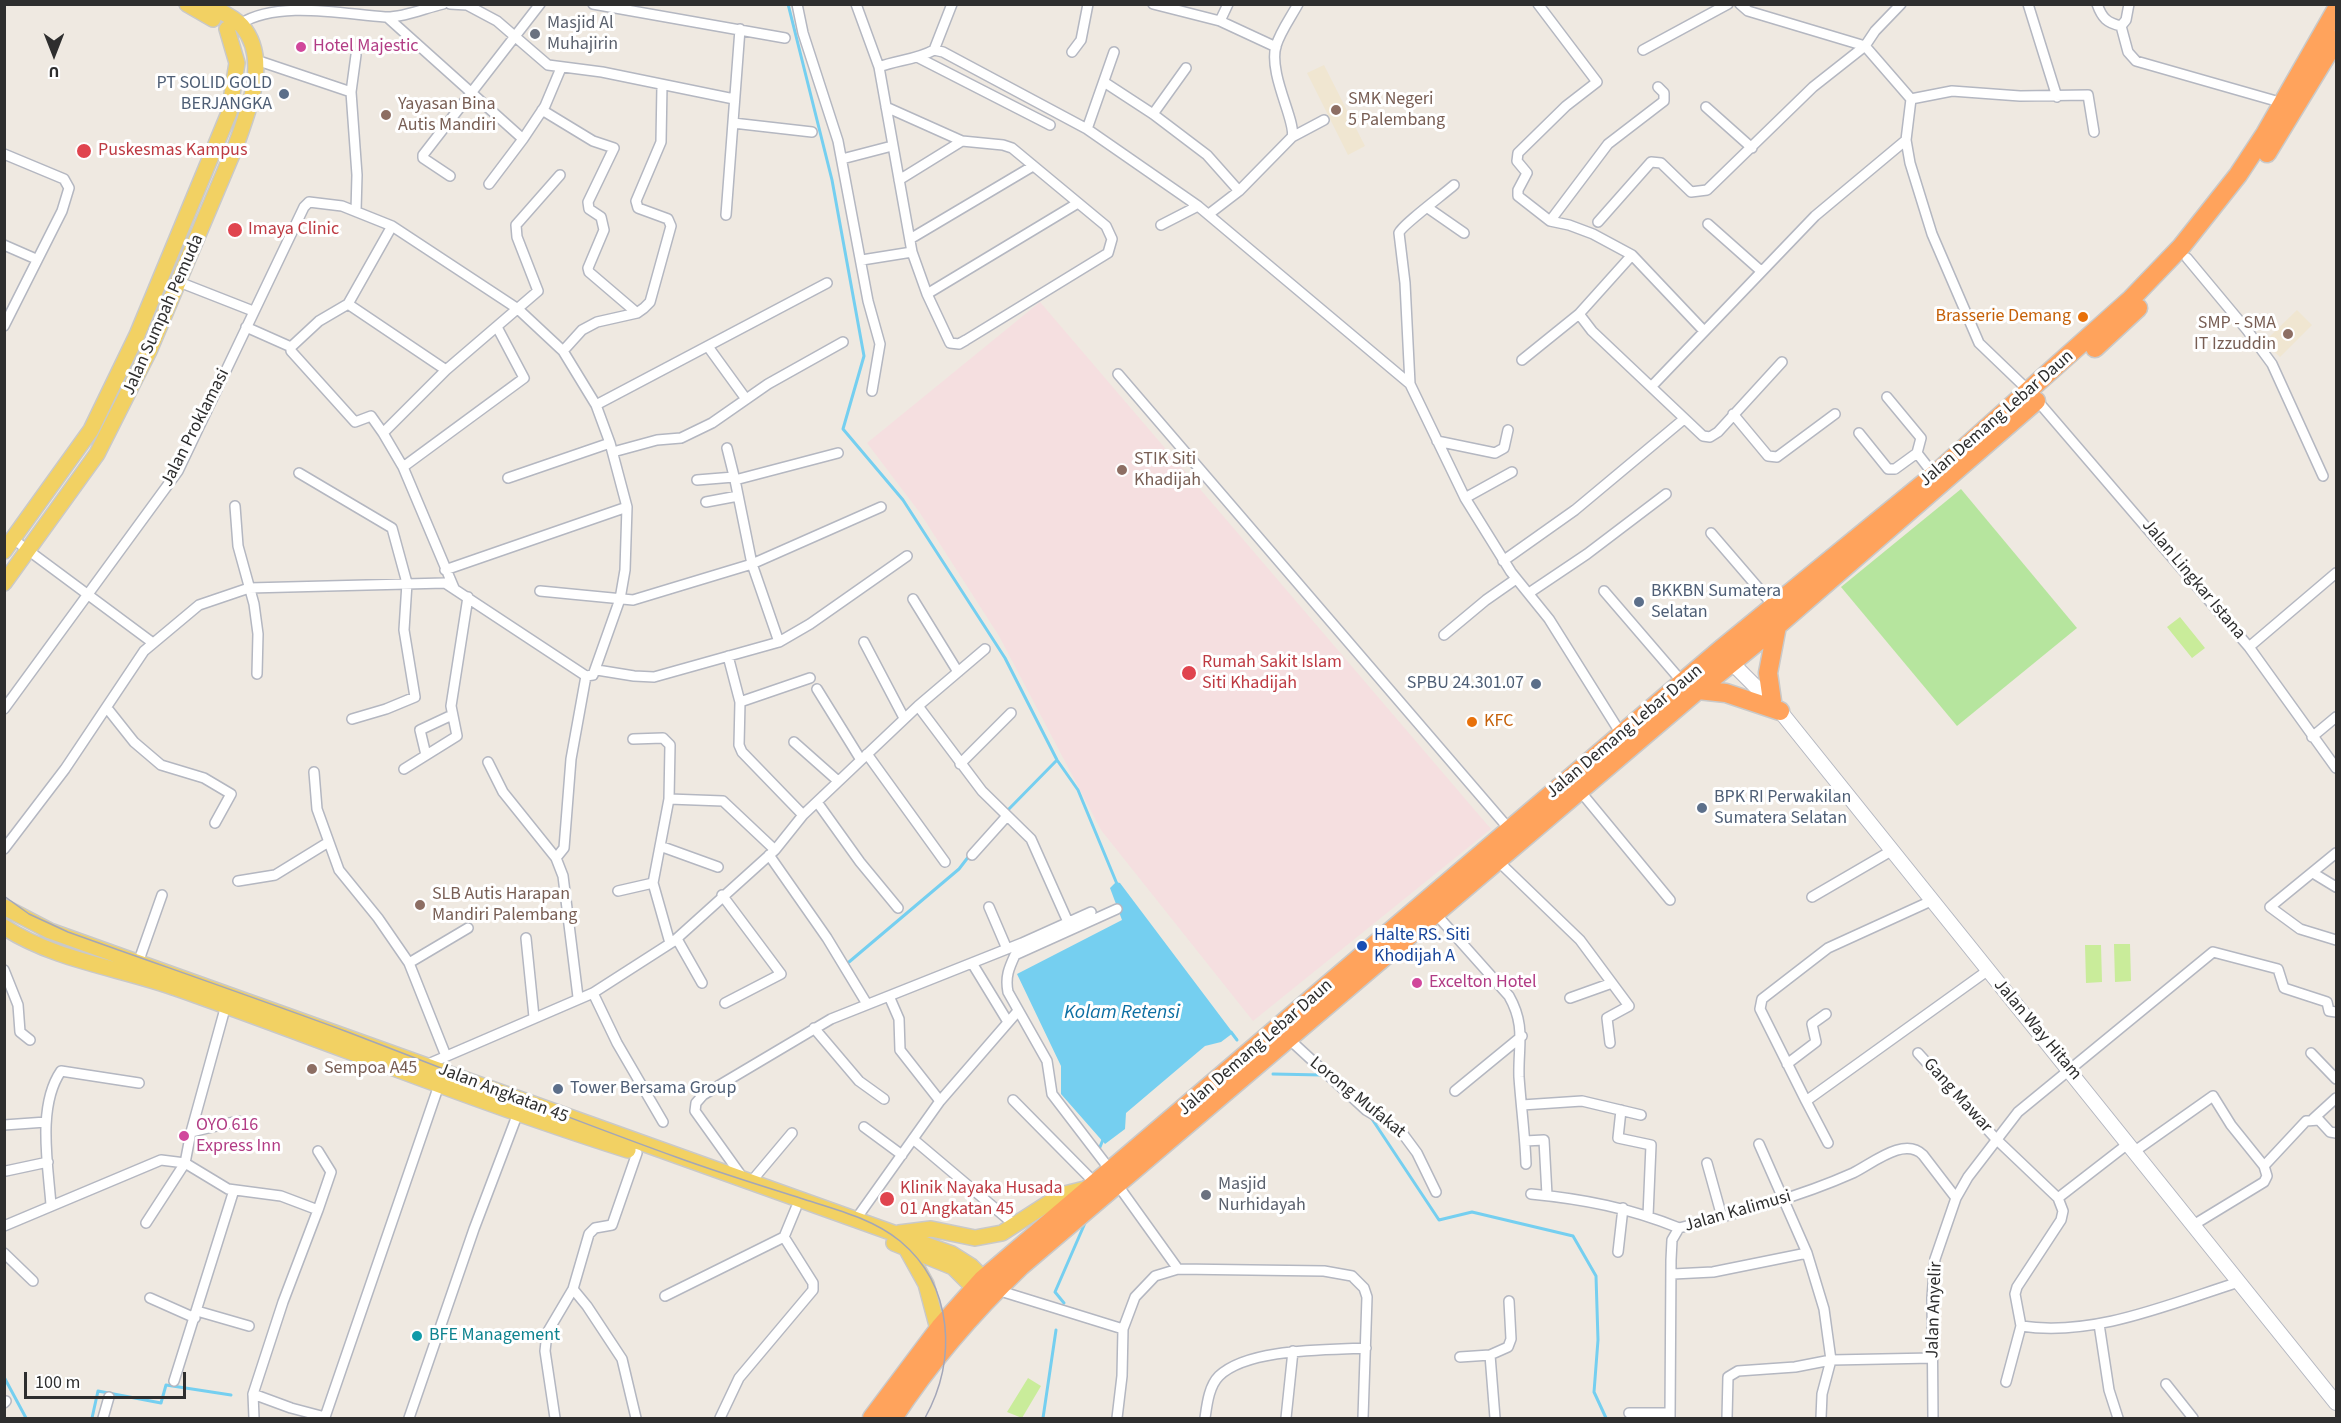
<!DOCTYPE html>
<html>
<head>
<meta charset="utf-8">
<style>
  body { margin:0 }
  #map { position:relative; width:2341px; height:1423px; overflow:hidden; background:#efe9e1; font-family:"Source Sans 3",sans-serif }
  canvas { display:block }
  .frame { position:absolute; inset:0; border:6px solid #2e2e2e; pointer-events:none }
  .north { position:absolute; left:24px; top:24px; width:60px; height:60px; -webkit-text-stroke:4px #fff; paint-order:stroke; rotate:180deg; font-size:16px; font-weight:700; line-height:24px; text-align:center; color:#2e2e2e }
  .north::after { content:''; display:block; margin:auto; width:21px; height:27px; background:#2e2e2e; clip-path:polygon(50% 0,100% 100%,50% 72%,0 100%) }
  .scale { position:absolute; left:24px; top:1372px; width:162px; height:27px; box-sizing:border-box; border:3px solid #2e2e2e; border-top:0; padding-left:8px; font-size:18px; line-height:21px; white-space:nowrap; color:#2e2e2e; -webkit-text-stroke:4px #fff; paint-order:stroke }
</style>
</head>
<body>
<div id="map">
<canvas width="2341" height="1423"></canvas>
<div class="frame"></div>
<div class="north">U</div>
<div class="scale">100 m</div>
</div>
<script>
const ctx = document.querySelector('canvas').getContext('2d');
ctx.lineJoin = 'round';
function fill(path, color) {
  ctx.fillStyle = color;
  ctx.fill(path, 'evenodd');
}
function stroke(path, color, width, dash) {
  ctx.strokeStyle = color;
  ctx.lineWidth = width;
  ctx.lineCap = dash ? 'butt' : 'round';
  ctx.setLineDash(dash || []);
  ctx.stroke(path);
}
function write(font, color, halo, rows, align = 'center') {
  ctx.font = font + ' "Source Sans 3",sans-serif';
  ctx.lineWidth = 6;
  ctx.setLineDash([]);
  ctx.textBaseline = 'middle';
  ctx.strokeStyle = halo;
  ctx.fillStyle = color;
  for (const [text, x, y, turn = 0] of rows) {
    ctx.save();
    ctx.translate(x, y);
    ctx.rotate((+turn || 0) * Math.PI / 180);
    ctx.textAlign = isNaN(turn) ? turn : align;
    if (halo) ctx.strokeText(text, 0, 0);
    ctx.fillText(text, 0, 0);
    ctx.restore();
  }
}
const education = new Path2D(`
  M1324 65 1365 146 1348 155 1307 73Z
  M2297 310 2312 325 2280 357 2264 342Z`);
const medical = new Path2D(`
  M1040 302 1491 829 1253 1021 1101 830 999 636 920 513 867 443Z`);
const green = new Path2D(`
  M1961 489 2077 628 1957 726 1841 587Z`);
const pitch = new Path2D(`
  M2180 617 2205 648 2192 658 2167 627Z
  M2114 944H2130L2131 981 2115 982Z
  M2085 945H2101L2102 982 2086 983Z
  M1028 1378 1041 1386 1022 1418 1007 1412Z`);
const water = new Path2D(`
  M1116 882 1120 883 1233 1033 1221 1042 1205 1046 1126 1113 1125 1129 1105 1144 1061 1094V1066L1017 974 1122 920 1110 888Z`);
const stream = new Path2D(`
  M788 4 832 180 864 356 843 429 903 500 1005 658 1057 760 1078 790 1117 884
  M1006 812 1057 760
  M849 962 959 869 969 856
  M1231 1032 1237 1040
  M1273 1074 1322 1075
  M1372 1119 1439 1220 1472 1212 1573 1236 1596 1276 1598 1340 1594 1392 1606 1418
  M1100 1147 1104 1137
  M1064 1303 1055 1292 1085 1223
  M4 1377 26 1418
  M92 1418 98 1391 161 1403 166 1385 231 1395
  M1043 1418 1056 1330`);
const street = new Path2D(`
  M450 4 467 5 497 21 548 65 602 72 734 99
  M593 4 785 38
  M797 4 803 33 838 141 868 301 880 344 872 391
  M856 4 879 67 912 252 927 294 950 343 959 344 966 340 1108 253 1112 239 1106 226 1012 148 1003 145 962 141 886 107
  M1153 4 1220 21 1276 47
  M1538 4 1597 82 1566 106 1518 153 1517 161 1527 173 1518 190V196L1550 221 1569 225 1593 234 1632 255 1704 331
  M1740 4 1748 11 1865 46 1911 99 1906 140 1910 163 1932 234 1979 343 2029 391 2249 647 2336 768
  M2028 4 2057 97
  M2097 4C2102 18 2107 23 2121 26L2128 52 2136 61 2283 103
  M387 17 523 139 545 106 561 68
  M1220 21 1228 4
  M240 24C278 0 342 14 385 17 403 18 425 8 443 4
  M2121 26 2126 20 2129 4
  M934 50 952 4
  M1643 50 1728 4
  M1072 52 1081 40 1088 4
  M919 58 1050 125
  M256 60 351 92 357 175 356 211
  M879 67C897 60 916 60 934 50L943 52 1087 129 1198 206 1410 384 1465 498 1511 572 1549 619 1623 737
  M1104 82 1153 114 1207 155 1239 191
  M351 92 356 55
  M1911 99 1952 91 2020 96 2088 95 2094 132
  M1706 107 1752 148
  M542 110 593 141 614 148 588 202 589 209 601 217 604 230 588 268 589 272 637 313
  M1153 114 1186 68
  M733 123 812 132
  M1087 129 1114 52
  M1292 137 1324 120
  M4 154 64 179 69 188 62 211 4 326
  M842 159 892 146
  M450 176 423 158V155L540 4
  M899 180 962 141
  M489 184 523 139
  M1428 208 1464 233
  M1209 214 1239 191 1292 137C1297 123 1268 74 1276 46 1280 32 1291 17 1298 4
  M726 215 740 29
  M1550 221 1608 144 1664 101V93L1658 87
  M1598 222 1651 162 1661 163 1691 192 1707 190 1813 87 1865 46 1875 31 1901 4
  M1708 224 1761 271
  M1161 225 1198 206
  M910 239 1033 166
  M4 245 36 259
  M1632 255 1579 314 1592 331 1703 436 1710 437 1718 432 1782 362
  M2187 258 2247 330 2272 364 2323 476
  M862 260 912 252
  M179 282 253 311
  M927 294 1078 203
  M348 304 446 370
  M246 327 291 347
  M709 348 746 399
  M563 351 582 330 597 322 637 313 644 308 650 302 671 226 668 219 638 208 636 201 661 142 662 85
  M1522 360 1579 314
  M1118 374 1510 830
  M1410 384 1405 283 1399 233C1401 226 1444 194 1454 185
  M1652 386 1815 216 1906 140
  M1887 397 1921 438 1917 453 1934 475
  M596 405 827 283
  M1733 414 1768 456 1777 457 1835 414
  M383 433 371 416 355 422 291 351V347L319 321 348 304 392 226
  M1859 433 1888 469H1895L1917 453
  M1437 441 1495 453 1504 448 1508 430
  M727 448 735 480
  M613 452 657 440 681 438 712 423 768 384 843 342
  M403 467 524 378 497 327
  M299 473 392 528 407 583 404 630 415 697 386 709 352 719
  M508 478 610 443
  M697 480 734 477
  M1465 498 1512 472
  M706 502 738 496
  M235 506 238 546 254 604 258 634 257 674
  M1711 533 1773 605
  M13 539 153 643
  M1503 561 1575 510 1684 419
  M445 570 627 507
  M454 588 403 467 383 433 446 370 538 291 517 237 516 225 560 175
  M540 591 633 600 752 564 881 507
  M1604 591 1684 684
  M1529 593 1587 554 1666 494
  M913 599 958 672
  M1444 635 1486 600 1516 579
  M779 642 752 564 735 480 838 453
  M864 642 904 718
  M2249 647 2336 573
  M728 656 740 702 739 745 742 752 803 815
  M597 670 634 676 654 677 779 642 810 624 907 556
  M817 689 861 760
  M740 702 810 678
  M918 706 982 791 1031 839 1068 922
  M107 708 134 742 161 765 204 778 231 794 215 823
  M4 709 178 471 304 207 309 202 342 206 392 226 518 309 563 351 596 405 610 443 627 507 625 570 620 599 593 675 586 676 445 583 249 588 199 605 144 651 65 769 4 849
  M2312 737 2336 717
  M633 739 663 738 670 745 669 799 653 883 670 943
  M794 742 838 781
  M867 754 945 862
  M426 755 420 730 452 715
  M488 762 503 792 556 858 563 876 578 997
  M960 764 1011 713
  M404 769 457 736 451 706 468 597
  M314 772 317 809 339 870 378 918 409 963 446 1056
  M1580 791 1670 900
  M669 799 723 801 775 850
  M817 802 860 862 898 908
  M660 846 718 867
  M2336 853 2270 907 2300 929 2336 940
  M769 855 827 938 867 1004
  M972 855 1007 816
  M556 858 564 848 571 759 586 676
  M1498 861 1580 940 1629 1006 1607 1018 1610 1043
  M2313 873 2336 887
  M238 881 275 875 327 843
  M618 891 653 883
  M722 895 781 974 725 1003
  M1812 897 1891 851
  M1931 901 1828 948 1762 999 1760 1009 1806 1101 1987 971
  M989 907 1007 949
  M1435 913 1509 996C1526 1026 1518 1045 1519 1077 1521 1106 1525 1135 1526 1164
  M526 938 534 1017
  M677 939 702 983
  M138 963 162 895
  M409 963 468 928
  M972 963 1008 1022
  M4 970 18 1005 20 1032 30 1040
  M593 993 617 1043 663 1122
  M889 996 899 1019 900 1050 940 1101
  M1570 998 1612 983
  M814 1028 859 1081 884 1099
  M1290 1040 1366 1110 1400 1130 1417 1153 1436 1192
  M1918 1053 1996 1139 2058 1198 2063 1211 2061 1220 2017 1287 2015 1294 2021 1326C2095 1337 2169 1304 2239 1282
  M2311 1053 2336 1079
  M1787 1064 1816 1042 1812 1024 1826 1014
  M426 1065 593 993 674 941 775 850 803 815 918 706 985 649
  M1455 1091 1522 1036
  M1013 1100 1096 1184
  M1806 1101 1828 1143
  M1522 1105 1582 1101 1641 1115
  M1621 1110 1618 1138 1651 1145 1648 1216
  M2313 1119 2336 1098
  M4 1125 46 1122
  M864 1127 902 1155
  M191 1132 238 1121
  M913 1139 1016 1226
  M1525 1141 1544 1140 1547 1195
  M1759 1144 1807 1253 1824 1309 1831 1360 1822 1394 1821 1418
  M318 1151 331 1172 318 1210
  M2135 1151 2213 1096 2231 1125 2264 1166
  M1707 1163 1722 1217
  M6 1171 48 1162
  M1111 1171 1052 1094 1047 1061 1008 992C1005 977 1009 968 1015 955L1117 909
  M743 1178 695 1111 696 1103 703 1095 831 1019 1022 943 1091 912
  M750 1183 792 1133
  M1117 1184 1178 1269
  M1531 1194C1583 1199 1630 1208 1679 1228
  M2058 1198 2129 1143
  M51 1205C48 1164 37 1106 61 1071L139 1083
  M856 1219 940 1101 1018 1011
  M146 1223 185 1163 191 1132 226 1005
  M2195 1224 2264 1182 2267 1176 2264 1166 2306 1121 2319 1120 2330 1132 2336 1133
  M4 1226 161 1160 185 1163 228 1189 281 1196 318 1210 283 1302 253 1394 291 1408 325 1417 439 1085
  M1618 1252 1623 1208
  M4 1253 33 1281
  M1673 1274 1713 1272 1807 1253
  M997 1290 1123 1329
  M665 1296 784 1237
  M150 1298 195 1318
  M197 1311 249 1326
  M2099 1324 2109 1390 2118 1418
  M1490 1355 1495 1418
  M1460 1357 1490 1355 1508 1347 1511 1339 1509 1301
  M174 1381 234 1190
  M2006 1382 2021 1326
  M2166 1384 2193 1418
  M253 1394 254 1418
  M4 1403 6 1401
  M1629 1413H1669
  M103 1418 109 1397
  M409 1418 474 1229 518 1113
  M555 1418 545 1351 547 1333 573 1289
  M636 1418 622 1359 587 1306 573 1289 589 1234 595 1228 612 1225 637 1153
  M720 1418 739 1378 813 1290V1283L784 1237 796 1208
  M1117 1418 1122 1376 1123 1329 1135 1297 1155 1276 1178 1269 1324 1271 1352 1276 1364 1288 1367 1297 1363 1418
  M1205 1418C1207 1404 1209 1386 1219 1376 1248 1348 1327 1350 1366 1348
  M1286 1418 1293 1351
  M1670 1418 1671 1260 1672 1240 1679 1228C1738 1213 1797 1198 1853 1173 1872 1164 1904 1136 1923 1155L1956 1198
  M1727 1418 1728 1377 1738 1371 1795 1367 1831 1360 1933 1358
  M1933 1418 1932 1298 1935 1259 1956 1198 1968 1177 2018 1112 2213 952 2278 969 2284 988 2327 1002 2329 1011 2336 1012`);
const secondary = new Path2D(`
  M1726 657 1780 711 2336 1403`);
const primary = new Path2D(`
  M187 4 213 19
  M4 551 91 430 137 335 229 113 237 63 227 29
  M4 583 97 454 149 351 236 145C249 109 270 59 242 26 233 16 217 10 206 4
  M4 907 50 931 952 1254 971 1266 992 1287
  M4 927C56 961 122 968 179 989 329 1042 476 1102 628 1150
  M899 1233 931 1229 975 1238 1002 1233 1061 1195 1089 1188
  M894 1243 953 1267 982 1296
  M906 1248 926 1284 938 1329`);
const highway = new Path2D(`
  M2267 153 2336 40
  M2095 348 2138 308
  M1698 690 1726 693 1780 711
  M1772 701 1768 673 1777 626
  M872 1418 941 1326 983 1279 1720 650 1934 475 2131 299 2181 247 2238 175 2265 134 2336 10
  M893 1418C929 1363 974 1311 1021 1266L1698 690 1777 626 2036 401`);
const tram = new Path2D(`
  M4 896 29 914 68 932C160 965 253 997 345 1031 455 1073 565 1117 676 1157 717 1172 759 1185 800 1198 834 1209 872 1218 900 1241 954 1286 957 1360 925 1418`);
const markers = [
  [535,34,6,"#6b7280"],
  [301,47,6,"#d1479c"],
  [284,94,6,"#5c6f8a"],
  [1336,110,6,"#8d6e63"],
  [386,115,6,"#8d6e63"],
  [84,151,8,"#e0444e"],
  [235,230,8,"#e0444e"],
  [2083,317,6,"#e8710a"],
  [2288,334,6,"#8d6e63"],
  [1122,470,6,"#8d6e63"],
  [1639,602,6,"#5c6f8a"],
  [1189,673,8,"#e0444e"],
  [1536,684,6,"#5c6f8a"],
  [1472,722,6,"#e8710a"],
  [1702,808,6,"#5c6f8a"],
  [420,905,6,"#8d6e63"],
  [1362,946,6,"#1a4fb4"],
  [1417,983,6,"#d1479c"],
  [312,1069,6,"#8d6e63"],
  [558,1089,6,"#5c6f8a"],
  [184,1136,6,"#d1479c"],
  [1206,1195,6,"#6b7280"],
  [887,1199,8,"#e0444e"],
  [417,1336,6,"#0f9aa8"]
];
const worshipNames = [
  ["Masjid Al",547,24],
  ["Muhajirin",547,45],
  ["Masjid",1218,1185],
  ["Nurhidayah",1218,1206]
];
const hotelNames = [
  ["Hotel Majestic",313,47],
  ["Excelton Hotel",1429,983],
  ["OYO 616",196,1126],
  ["Express Inn",196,1147]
];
const serviceNames = [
  ["PT SOLID GOLD",272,84,"right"],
  ["BERJANGKA",272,105,"right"],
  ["BKKBN Sumatera",1651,592],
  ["Selatan",1651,613],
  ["SPBU 24.301.07",1524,684,"right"],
  ["BPK RI Perwakilan",1714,798],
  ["Sumatera Selatan",1714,819],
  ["Tower Bersama Group",570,1089]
];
const educationNames = [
  ["SMK Negeri",1348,100],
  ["5 Palembang",1348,121],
  ["Yayasan Bina",398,105],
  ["Autis Mandiri",398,126],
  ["SMP - SMA",2276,324,"right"],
  ["IT Izzuddin",2276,345,"right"],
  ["STIK Siti",1134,460],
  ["Khadijah",1134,481],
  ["SLB Autis Harapan",432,895],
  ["Mandiri Palembang",432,916],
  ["Sempoa A45",324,1069]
];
const healthNames = [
  ["Puskesmas Kampus",98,151],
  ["Imaya Clinic",248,230],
  ["Rumah Sakit Islam",1202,663],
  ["Siti Khadijah",1202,684],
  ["Klinik Nayaka Husada",900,1189],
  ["01 Angkatan 45",900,1210]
];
const streetNames = [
  ["Jalan Sumpah Pemuda",164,315,-66],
  ["Jalan Demang Lebar Daun",1997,419,-41],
  ["Jalan Proklamasi",196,428,-63],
  ["Jalan Lingkar Istana",2193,580,50],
  ["Jalan Demang Lebar Daun",1625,732,-40],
  ["Jalan Way Hitam",2037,1030,50],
  ["Jalan Demang Lebar Daun",1256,1048,-41],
  ["Jalan Angkatan 45",503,1094,21],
  ["Gang Mawar",1957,1096,48],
  ["Lorong Mufakat",1357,1098,39],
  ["Jalan Kalimusi",1738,1212,-16],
  ["Jalan Anyelir",1935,1310,-88]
];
const foodNames = [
  ["Brasserie Demang",2071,317],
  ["KFC",1484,722,"left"]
];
const transitNames = [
  ["Halte RS. Siti",1374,936],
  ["Khodijah A",1374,957]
];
const cultureNames = [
  ["BFE Management",429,1336]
];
const waterNames = [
  ["Kolam Retensi",1122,1014]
];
fill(education, '#f0e6d1');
fill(medical, '#f5dfe0');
fill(green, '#b6e59e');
fill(pitch, '#c9ec9a');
fill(water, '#75cff0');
stroke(stream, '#75cff0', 3);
stroke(street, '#b4b7c1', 12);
stroke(secondary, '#b4b7c1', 16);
stroke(primary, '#c9c9c9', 18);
stroke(highway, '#c9c9c9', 21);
stroke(street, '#fff', 9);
stroke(secondary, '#fff', 14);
stroke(primary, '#f2d163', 15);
stroke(highway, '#ffa35c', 18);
stroke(tram, '#a3a6b8', 1.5);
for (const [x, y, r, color] of markers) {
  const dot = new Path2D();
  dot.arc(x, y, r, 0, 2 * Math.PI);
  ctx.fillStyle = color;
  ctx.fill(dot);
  stroke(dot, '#fff', 2);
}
write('18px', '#5b616d', '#fff', worshipNames, 'left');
write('18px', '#b23c85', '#fff', hotelNames, 'left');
write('18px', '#4e5e75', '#fff', serviceNames, 'left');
write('18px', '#785e54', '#fff', educationNames, 'left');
write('18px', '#be3a42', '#fff', healthNames, 'left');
write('18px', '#2e2e2e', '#fff', streetNames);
write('18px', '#c56008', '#fff', foodNames, 'right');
write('18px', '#164399', '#fff', transitNames, 'left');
write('18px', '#0d838f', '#fff', cultureNames, 'left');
write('italic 20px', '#0d6fa3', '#fff', waterNames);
</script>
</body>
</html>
